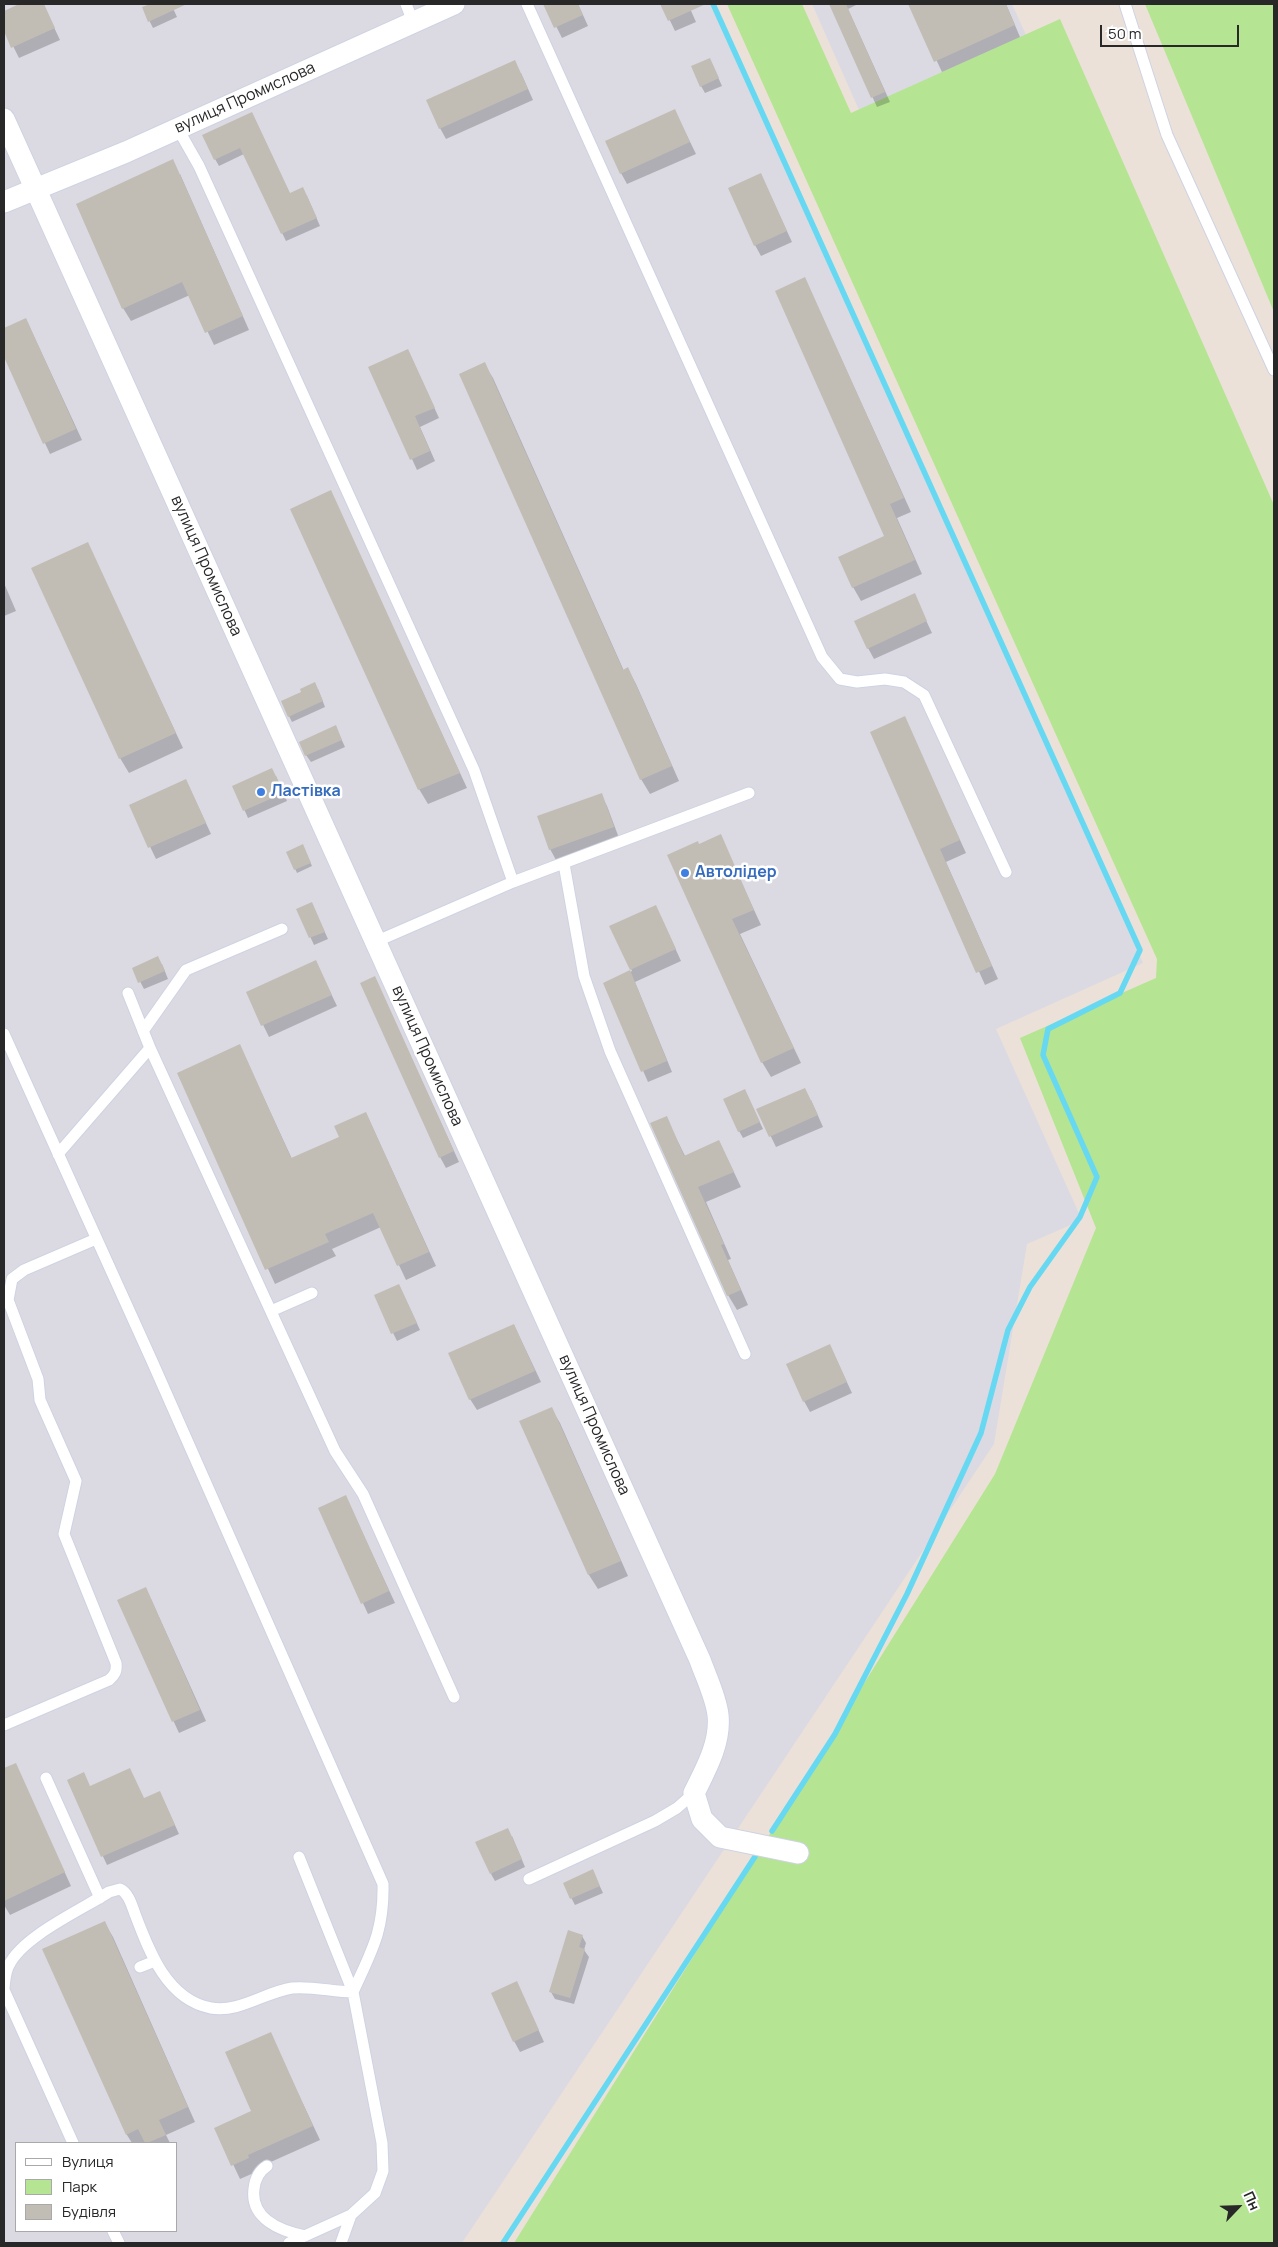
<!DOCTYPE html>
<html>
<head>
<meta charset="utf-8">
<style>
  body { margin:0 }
  #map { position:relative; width:1278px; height:2247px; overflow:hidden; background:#ebe1d8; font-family:Manrope,sans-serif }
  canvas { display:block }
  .frame { position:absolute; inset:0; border:5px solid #282828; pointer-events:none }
  .legend { position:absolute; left:15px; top:2142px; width:162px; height:90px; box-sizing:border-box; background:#fff; border:1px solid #a9a9a9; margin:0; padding:6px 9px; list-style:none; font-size:15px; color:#282828 }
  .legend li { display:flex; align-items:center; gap:10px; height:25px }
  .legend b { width:25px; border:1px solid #a9a9a9 }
  .north { position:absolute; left:1213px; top:2182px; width:50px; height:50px; -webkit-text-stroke:4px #fff; paint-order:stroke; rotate:66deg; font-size:14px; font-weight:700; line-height:20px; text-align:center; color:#282828 }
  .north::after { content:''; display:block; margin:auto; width:18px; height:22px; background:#282828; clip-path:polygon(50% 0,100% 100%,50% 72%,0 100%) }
  .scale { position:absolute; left:1100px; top:25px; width:139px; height:22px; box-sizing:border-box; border:2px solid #282828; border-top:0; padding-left:6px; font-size:15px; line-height:18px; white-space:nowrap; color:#282828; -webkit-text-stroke:4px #fff; paint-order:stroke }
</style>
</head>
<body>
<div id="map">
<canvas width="1278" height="2247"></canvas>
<div class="frame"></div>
<ul class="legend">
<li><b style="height:6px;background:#fff"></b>Вулиця</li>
<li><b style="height:14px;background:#b5e492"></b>Парк</li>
<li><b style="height:14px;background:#c2bdb4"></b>Будівля</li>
</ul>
<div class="north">Пн</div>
<div class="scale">50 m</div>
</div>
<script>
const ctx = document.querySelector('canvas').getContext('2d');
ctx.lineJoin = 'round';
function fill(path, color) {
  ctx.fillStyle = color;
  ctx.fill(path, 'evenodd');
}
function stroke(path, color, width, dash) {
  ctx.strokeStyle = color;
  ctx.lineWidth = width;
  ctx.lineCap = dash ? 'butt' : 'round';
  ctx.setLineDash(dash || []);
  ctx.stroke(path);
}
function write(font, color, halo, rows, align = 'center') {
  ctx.font = font + ' Manrope,sans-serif';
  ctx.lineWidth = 5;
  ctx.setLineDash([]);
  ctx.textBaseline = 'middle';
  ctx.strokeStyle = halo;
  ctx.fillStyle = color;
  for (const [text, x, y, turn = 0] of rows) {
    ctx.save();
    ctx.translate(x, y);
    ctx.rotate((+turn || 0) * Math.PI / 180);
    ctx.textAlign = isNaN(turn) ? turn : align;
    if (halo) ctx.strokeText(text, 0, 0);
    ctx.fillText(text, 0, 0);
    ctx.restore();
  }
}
const industrial = new Path2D(`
  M4 4H710L1143 963 996 1029 1082 1220 1027 1244 994 1444 462 2243H4ZM16 2143H176V2231H16Z
  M812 4H1012L1026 35 859 110Z`);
const green = new Path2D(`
  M727 4H802L851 113 1060 19 1274 505V2243H514L995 1474 1096 1228 1020 1038 1156 978 1157 959Z
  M1145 4H1274V312Z`);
const shadow = new Path2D(`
  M22 4H43L60 40 19 58 4 28V12Z
  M153 4H171L177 17 153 28 143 8Z
  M545 4H578L588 26 562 38Z
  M662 4H688L696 22 675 31Z
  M830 4H855L856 5 848 9 890 102 877 107Z
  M910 4H1006L1020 37 942 72Z
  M713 66 722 86 705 93 701 86Z
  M521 73 533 100 446 139 440 128Z
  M675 111 696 154 627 184 621 173Z
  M252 113 290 194 307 196 320 226 286 241 244 154 219 166 215 159Z
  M180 174 249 330 214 345 190 295 131 321 123 308Z
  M761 175 792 242 761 256 755 245Z
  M805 279 911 512 897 518 922 574 861 601 853 587 886 537Z
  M26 319 82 440 50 454 4 354V329Z
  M408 350 439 418 420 427 435 461 417 470 370 367Z
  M484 364 493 378 624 671 628 669 636 684 679 781 650 794 641 779 460 374Z
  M330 491 467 788 428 804 419 789Z
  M87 543 183 748 129 773 120 758Z
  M4 583 16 611 4 616Z
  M914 595 932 633 874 659 868 648Z
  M318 689 325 707 292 722 282 702Z
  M904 718 966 853 946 862 998 979 985 985 872 732Z
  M339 734 345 747 311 762 306 755Z
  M276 776 287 801 248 818 234 786Z
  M186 780 211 834 156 859 130 805Z
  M601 795 607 806 619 838 556 860 550 849Z
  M720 836 761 925 740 934 801 1063 771 1077 762 1062 698 845Z
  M304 849 312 866 297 873 288 853Z
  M298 910 315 911 328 939 314 945Z
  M661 917 681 961 635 982 672 1072 648 1082 605 984 632 971 611 927Z
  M162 964 168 979 144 989 133 968Z
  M320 971 337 1006 269 1037 247 992Z
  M375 978 459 1162 446 1168 440 1157Z
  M240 1046 292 1159 340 1137 366 1113 436 1266 406 1280 381 1227 332 1249 336 1256 275 1284 178 1073Z
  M748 1097 763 1129 743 1138 739 1131Z
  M811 1100 823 1127 776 1147 758 1110Z
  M666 1117 685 1156 719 1141 741 1187 706 1202 731 1259 728 1260 748 1305 737 1310 728 1295Z
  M399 1285 420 1330 397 1341 375 1296Z
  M514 1325 541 1382 477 1410 470 1399Z
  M830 1346 852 1393 810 1412 804 1401Z
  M551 1408 560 1423 628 1576 598 1589 589 1575 521 1422Z
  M346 1497 395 1603 368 1614 319 1508Z
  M151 1599 206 1721 179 1733 118 1600Z
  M15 1764 71 1886 10 1915 4 1905V1769Z
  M68 1781 144 1799 164 1801 179 1834 107 1865Z
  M512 1836 525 1867 495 1881 491 1874Z
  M596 1878 603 1893 575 1905 564 1884Z
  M104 1922 113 1937 195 2122 166 2135 170 2143H132L127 2135Z
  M582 1936 586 1943 584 1950 589 1957 574 2004 555 1999 551 1992Z
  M522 1994 544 2042 520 2052 514 2041Z
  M270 2033 320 2140 255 2169 256 2172 240 2179 216 2128 253 2112Z`);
const stream = new Path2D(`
  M713 4 1140 950 1120 993 1048 1029 1043 1055 1097 1177 1080 1217 1030 1287 1008 1330 981 1433 907 1594 835 1734 772 1831
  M503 2243 758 1852`);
const building = new Path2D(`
  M19 4H44L55 28 11 48 4 31V11Z
  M150 4H187L148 22 142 7Z
  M543 4H578L583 15 554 28Z
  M660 4H706L668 21Z
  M829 4H846L885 92 871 98Z
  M908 4H1006L1015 25 934 62Z
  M710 58 719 78 700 87 691 66Z
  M515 60 528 89 439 129 426 100Z
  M675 109 690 142 620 174 605 141Z
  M252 112 290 193 303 187 317 218 281 234 240 148 214 160 202 135Z
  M173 159 243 316 205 333 182 282 122 309 76 204Z
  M761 173 787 231 754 246 728 188Z
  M805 277 904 498 890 504 915 560 852 588 838 557 884 536 775 291Z
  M26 318 76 429 43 444 4 357V328Z
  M408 349 435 408 415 416 430 451 410 460 368 367Z
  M485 362 623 670 628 667 672 766 640 780 459 374Z
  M331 490 460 773 418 790 290 509Z
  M88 542 176 733 119 759 31 568Z
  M915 593 927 621 867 649 854 621Z
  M315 682 323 701 288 717 281 701 301 692 300 689Z
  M905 716 960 840 940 849 992 966 976 973 870 732Z
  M336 725 342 740 305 756 299 742Z
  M272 768 284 793 243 811 232 786Z
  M186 779 206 823 148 848 129 805Z
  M602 793 614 827 549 850 537 816Z
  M721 834 754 910 732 919 794 1048 761 1063 667 855 698 841 699 844Z
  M303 844 311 863 294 870 286 852Z
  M312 902 325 932 309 938 296 909Z
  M656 905 676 949 630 970 609 926Z
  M158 956 165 971 138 983 132 968Z
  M316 960 332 995 261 1026 246 992Z
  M630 970 667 1061 641 1072 603 983Z
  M375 976 454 1151 439 1158 360 983Z
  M240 1044 291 1158 339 1137 334 1126 366 1112 429 1252 397 1266 373 1213 325 1234 329 1242 265 1270 177 1073Z
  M805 1088 818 1115 769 1137 756 1109Z
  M745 1089 760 1122 738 1132 723 1099Z
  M667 1116 684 1156 719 1140 734 1172 698 1187 724 1244 721 1245 741 1290 727 1296 650 1123Z
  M399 1284 417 1323 391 1334 374 1295Z
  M514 1324 535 1371 469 1400 448 1353Z
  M830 1344 847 1382 803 1402 786 1364Z
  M552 1407 621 1561 588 1575 519 1421Z
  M346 1495 389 1591 361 1604 318 1508Z
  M146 1587 200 1710 172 1722 117 1600Z
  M16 1763 65 1872 4 1901V1768Z
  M130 1768 144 1798 160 1791 175 1825 101 1857 67 1780 84 1772 90 1786Z
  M508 1828 522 1859 490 1874 475 1842Z
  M593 1869 600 1886 570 1899 563 1883Z
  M105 1921 188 2107 159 2120 166 2135 147 2143H145L138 2129 126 2135 42 1949Z
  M568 1930 583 1935 579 1947 585 1949 570 1998 549 1992Z
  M517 1981 539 2030 513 2042 491 1993Z
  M271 2032 313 2126 248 2155 249 2158 231 2166 214 2128 251 2111 225 2052Z`);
const service = new Path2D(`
  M406 4 413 22
  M527 4 822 657 840 679 857 682 885 679 904 682 924 695 1006 872
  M1125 4 1167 135 1274 370
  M178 129 199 166 474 770 513 882
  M564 864 584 976 610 1051 745 1354
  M375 942 513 882 749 793
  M128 993 150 1048
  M143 1031 186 970 282 929
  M4 1034 152 1361 383 1884C384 1931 372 1950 353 1992 333 1992 313 1986 292 1988 265 1992 239 2013 211 2008 167 2000 149 1951 135 1914 132 1906 129 1893 120 1889L109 1892C81 1910 23 1936 9 1965 5 1972 5 1980 4 1988
  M58 1154 150 1048 335 1451 363 1494 454 1697
  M271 1311 312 1293
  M4 1725 109 1680C115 1675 117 1671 116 1663L64 1534 76 1481 40 1400 38 1379 8 1300 12 1279 24 1270 96 1239
  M46 1778 100 1898
  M529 1879 655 1821 677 1808 694 1793
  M140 1967 155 1961
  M4 1990 73 2143
  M267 2166C259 2171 255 2179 254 2189 250 2219 281 2231 305 2236
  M113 2231 119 2243
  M289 2243 351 2215 375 2193 383 2171 382 2143 353 1992 299 1857
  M341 2243 351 2215`);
const minor = new Path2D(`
  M4 119 700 1660C706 1677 716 1697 718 1715 721 1742 706 1769 694 1793L702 1819 720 1837 798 1853
  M4 202 126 152 454 4`);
const markers = [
  [261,792,5,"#3f7fe0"],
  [685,873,5,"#3f7fe0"]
];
const streetNames = [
  ["вулиця Промислова",245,98,-24],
  ["вулиця Промислова",206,566,66],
  ["вулиця Промислова",427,1056,66],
  ["вулиця Промислова",594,1425,66]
];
const shopNames = [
  ["Ластівка",271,792],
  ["Автолідер",695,873]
];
fill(industrial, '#dbdae3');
fill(green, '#b5e492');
fill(shadow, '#0003');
stroke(stream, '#66d8f2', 5.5);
fill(building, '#c2bdb4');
stroke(service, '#ced3e2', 13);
stroke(minor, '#ced3e2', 23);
stroke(service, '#fff', 11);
stroke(minor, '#fff', 21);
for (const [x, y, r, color] of markers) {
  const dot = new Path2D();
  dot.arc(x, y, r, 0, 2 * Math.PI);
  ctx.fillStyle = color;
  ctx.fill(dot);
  stroke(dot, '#fff', 2);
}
write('16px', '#282828', '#fff', streetNames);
write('bold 16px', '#366cbe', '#fff', shopNames, 'left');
</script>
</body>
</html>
